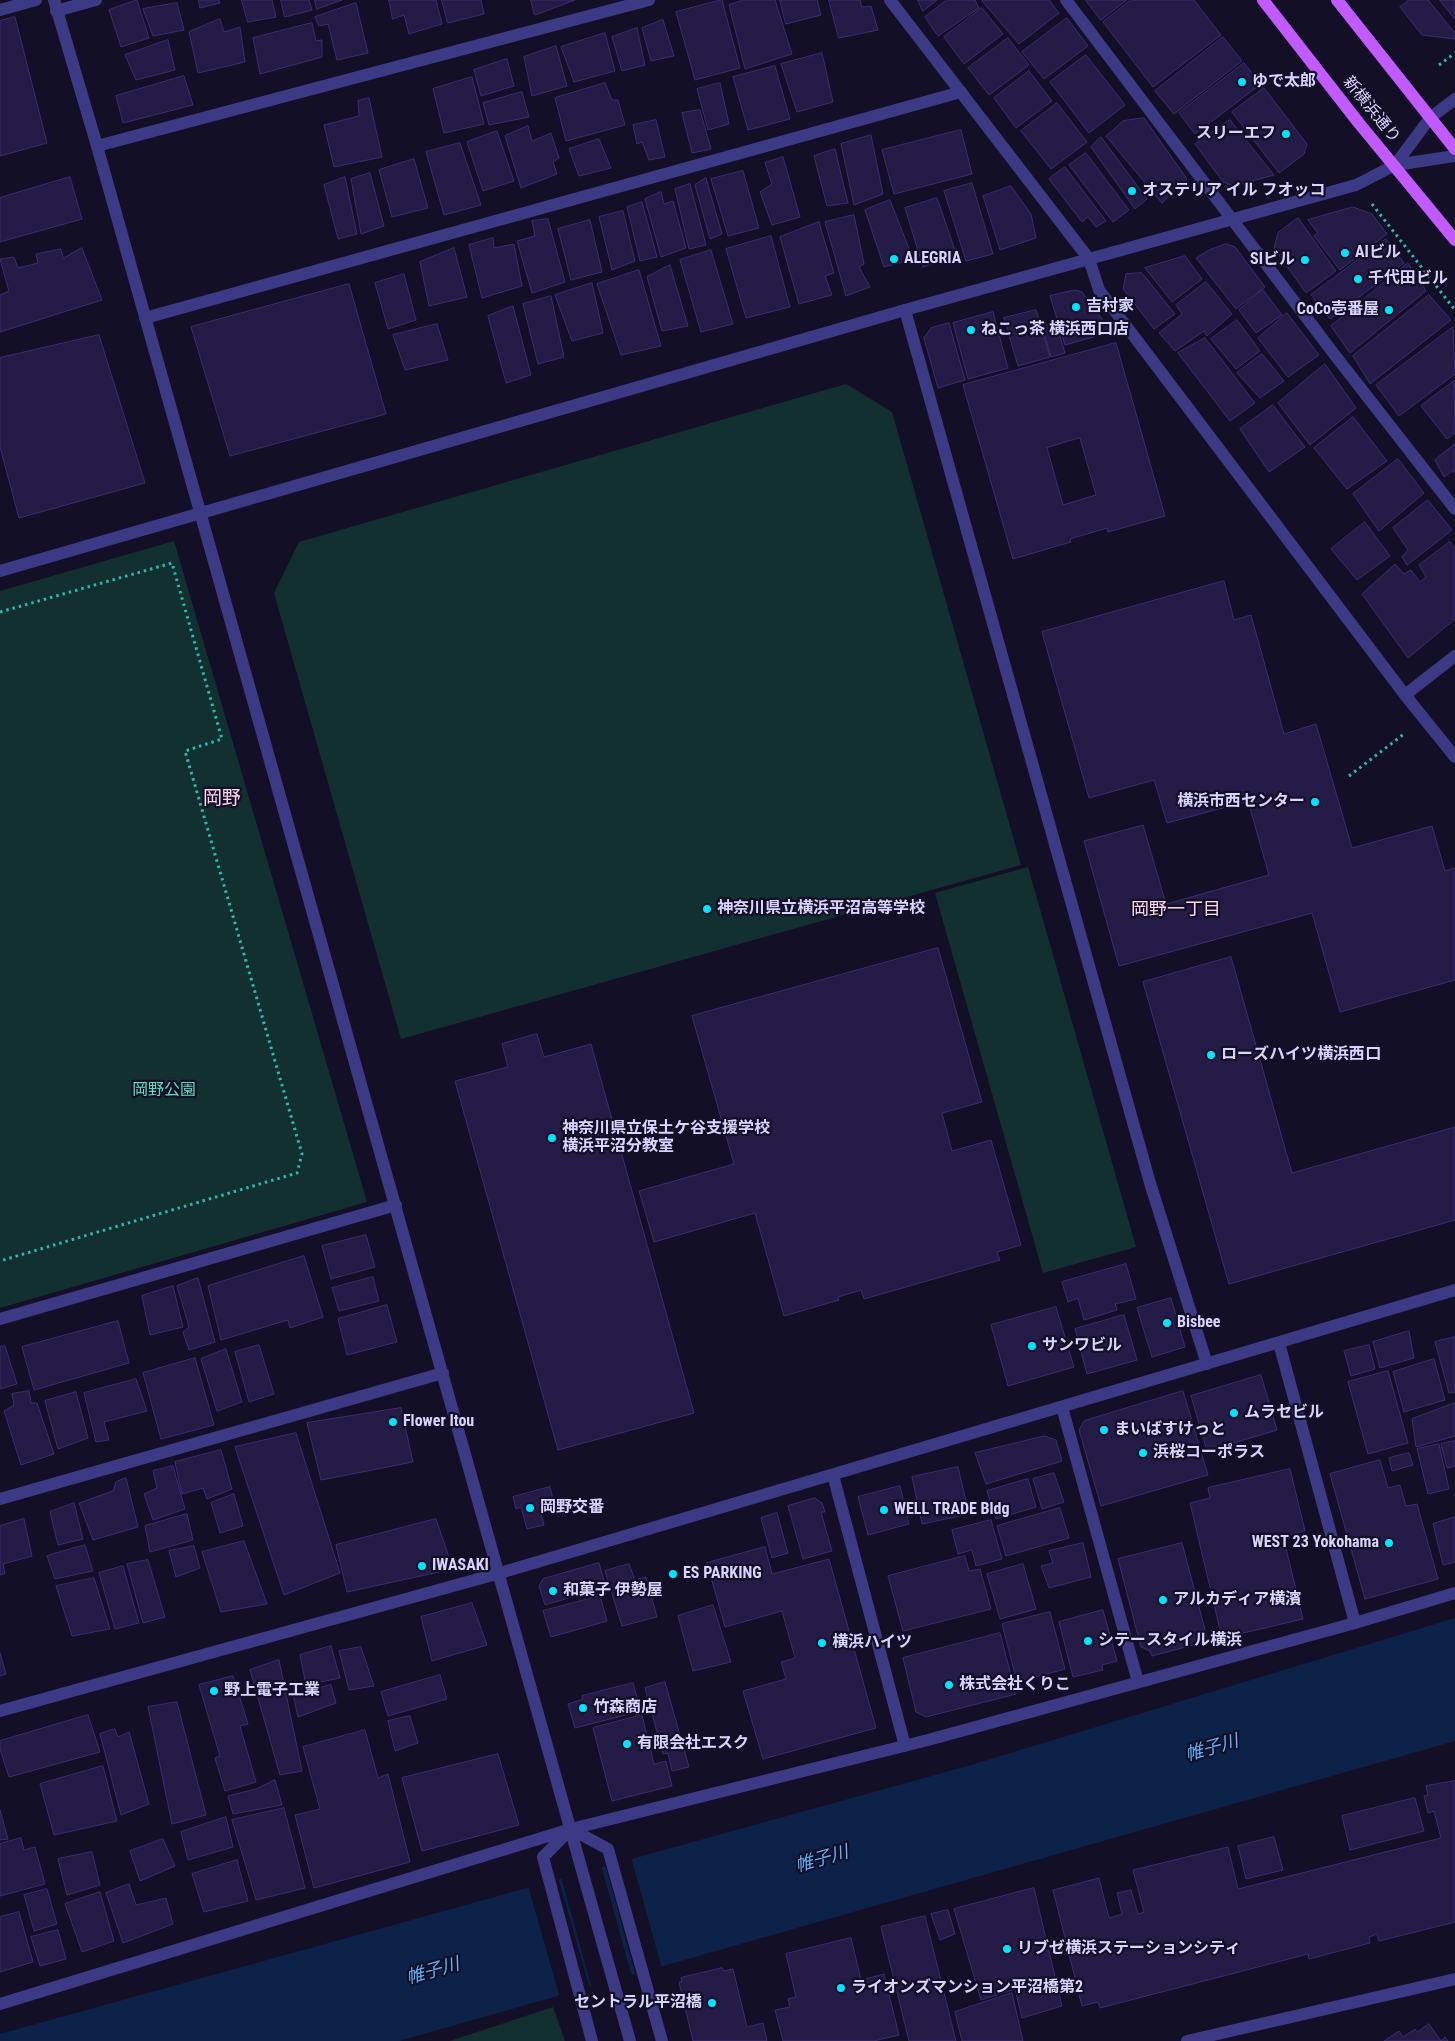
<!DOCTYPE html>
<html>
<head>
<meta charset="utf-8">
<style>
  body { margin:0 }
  canvas { display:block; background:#130f26 }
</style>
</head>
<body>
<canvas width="1455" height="2041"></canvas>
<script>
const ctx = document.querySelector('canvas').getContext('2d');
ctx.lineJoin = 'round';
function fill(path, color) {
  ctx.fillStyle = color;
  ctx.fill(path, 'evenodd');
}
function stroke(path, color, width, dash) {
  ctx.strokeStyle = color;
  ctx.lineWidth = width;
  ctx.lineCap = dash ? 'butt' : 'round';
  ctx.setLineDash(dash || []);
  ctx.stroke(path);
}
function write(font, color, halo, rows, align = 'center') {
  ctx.font = font + ' "Roboto Condensed","Noto Sans JP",sans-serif';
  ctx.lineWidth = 4.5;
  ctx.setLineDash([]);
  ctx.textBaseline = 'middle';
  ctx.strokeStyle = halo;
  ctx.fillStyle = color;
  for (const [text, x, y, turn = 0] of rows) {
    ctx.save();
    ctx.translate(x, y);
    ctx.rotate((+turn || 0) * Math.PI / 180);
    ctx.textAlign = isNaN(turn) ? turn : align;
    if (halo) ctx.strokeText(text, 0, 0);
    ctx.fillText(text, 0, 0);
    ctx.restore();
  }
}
const green = new Path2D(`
  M846 384 892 412 1021 865 401 1039 274 593 299 542Z
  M174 541 367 1202 0 1308V591Z
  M1028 867 1136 1247 1043 1273 935 893Z
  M553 2007 565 2041H450Z`);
const water = new Path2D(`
  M1455 1618V1741L399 2041H0V2034L971 1765Z`);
const pier = new Path2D(`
  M631 1857 662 1969 636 1976 605 1864Z
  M601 1865 632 1977 592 1989 561 1877Z
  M558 1877 590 1989 560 1998 528 1886Z`);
const building = new Path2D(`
  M137 0 149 38 121 47 109 10Z
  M199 0H219L220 3 200 8Z
  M242 0H272L276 17 248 22Z
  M281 0H309L312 10 285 17Z
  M315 0H342L317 9Z
  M389 0H436L442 24 409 34 404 15 393 19Z
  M442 0H481L484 14 448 23Z
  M531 0H575L535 15Z
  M722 0 740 68 695 80 676 12Z
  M744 0H775L792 54 745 69 729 5Z
  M780 0H817L821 15 786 24Z
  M829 0H860L862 7 871 6 878 30 839 38Z
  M918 0H937L923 11Z
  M947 0H975L979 8 938 36 925 17Z
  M984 0H1049L1059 13 1019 44 982 1Z
  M1086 0H1127L1101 20Z
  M1131 0H1194L1221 35 1153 87 1103 22Z
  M1409 0H1428L1455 33V39L1422 35 1400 7Z
  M1440 0H1455V19Z
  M177 3 184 30 153 36 143 9Z
  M356 3 368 53 337 60 328 24 319 26 315 17Z
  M982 8 1003 34 964 64 944 37Z
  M15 17 47 143 0 156V21Z
  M1067 18 1088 46 1044 79 1022 52Z
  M220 19 224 32 240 27 245 62 198 73 189 32Z
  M663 20 674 56 651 61 642 28Z
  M312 23 316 41 322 40V57L260 74 253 38Z
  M637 28 645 65 622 71 612 37Z
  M605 33 615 71 574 82 561 47Z
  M1223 37 1242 61 1174 114 1155 91Z
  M1008 38 1029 65 989 95 968 68Z
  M168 40 175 70 136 80 125 55Z
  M556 46 567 86 532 96 524 57Z
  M822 53 833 102 797 112 781 64Z
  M1086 55 1125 105 1089 133 1050 82Z
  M507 59 514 86 481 96 474 70Z
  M1244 63 1261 84 1195 134 1179 113Z
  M775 66 790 119 748 130 733 77Z
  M1029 71 1052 101 1016 128 994 98Z
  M184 76 193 105 123 123 116 96Z
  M472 77 484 124 444 133 433 89Z
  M605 83 612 100H618L625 125 566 141 555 98Z
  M720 83 729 124 708 130 697 89Z
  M1264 88 1307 144 1304 154 1279 173 1232 112Z
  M522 92 529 117 489 125 483 103Z
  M369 98 382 157 334 167 324 125 359 116 358 101Z
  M1057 103 1087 142 1051 169 1021 131Z
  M700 110 711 149 692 153 682 113Z
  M1144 118 1187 179 1162 203 1106 136 1123 121Z
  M656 120 665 157 649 160 642 142 637 144 633 125Z
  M1230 120 1274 175 1234 186 1223 182 1195 144Z
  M528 126 532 141 551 133 559 158 553 162 557 174 521 188 505 136Z
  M961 130 972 174 894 194 882 150Z
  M497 131 514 181 483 191 467 142Z
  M871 135 883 194 854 205 841 144Z
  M1101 137 1147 199 1135 209 1091 147Z
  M599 139 611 168 579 176 569 149Z
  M460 143 481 205 444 215 426 152Z
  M835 149 848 203 827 206 814 156Z
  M1086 153 1129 210 1113 222 1069 165Z
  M783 157 800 217 772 225 760 192 772 184 765 163Z
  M414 159 428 208 392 217 379 170Z
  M1065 167 1106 221 1096 227 1088 217 1082 222 1049 179Z
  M743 171 759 228 728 236 711 179Z
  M370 173 384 226 361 234 351 179Z
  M70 177 82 219 0 242V198Z
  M345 177 357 234 338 239 324 185Z
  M706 178 722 234 710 239 695 185Z
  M972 183 993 254 966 261 944 191Z
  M690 184 706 245 689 249 675 189Z
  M1011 186 1031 214 1036 238 1000 250 983 196Z
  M661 192 664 204 673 201 686 248 661 257 645 199Z
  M937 198 957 256 923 267 905 208Z
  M890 200 913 259 884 267 865 210Z
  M642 202 657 257 640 261 627 207Z
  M1353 207 1372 214 1387 234 1340 270 1314 236 1318 233 1308 220Z
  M623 211 635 261 612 270 599 217Z
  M854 215 864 264 859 267 870 287 846 296 825 222Z
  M1298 218 1336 271 1306 293 1274 248 1278 233Z
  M548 219 565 282 532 293 517 241 535 236 532 221Z
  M590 220 602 272 571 280 558 229Z
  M819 222 834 273 825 276 832 295 799 304 780 237Z
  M771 236 790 307 746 318 726 249Z
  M493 238 494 248 514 244 522 286 482 298 469 245Z
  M1386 239 1404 263 1330 319 1311 295Z
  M1226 244 1235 247 1265 287 1236 309 1196 258 1209 250Z
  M82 248 102 300 0 332V295L9 291 0 259 14 257 18 268 38 263 36 254 61 249 63 258Z
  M454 248 467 297 429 306 420 262Z
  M711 250 733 324 701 332 680 260Z
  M1185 256 1202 279 1172 302 1145 268Z
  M1408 263 1426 291 1350 353 1331 326Z
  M670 265 688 326 662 331 647 277Z
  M639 270 661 346 621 355 597 284Z
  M1142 273 1175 314 1154 329 1123 289 1126 274Z
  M404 274 416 320 388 329 375 283Z
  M1206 282 1232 314 1207 336 1204 331 1175 351 1159 333 1182 314 1176 305Z
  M592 283 603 333 572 341 555 295Z
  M349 284 386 414 230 456 191 327Z
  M1075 290 1082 292 1112 332 1065 345 1050 296Z
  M1263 290 1282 315 1256 333 1239 310Z
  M1429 295 1451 320 1370 384 1353 356Z
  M551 296 564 357 538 364 523 304Z
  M513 306 531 375 506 383 488 316Z
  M1036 310 1050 357 1018 366 1004 318Z
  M993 312 1008 368 968 379 953 323Z
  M1287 313 1319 355 1288 377 1258 338Z
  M1237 320 1260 351 1236 369 1211 339Z
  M949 323 965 380 938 388 924 338 931 328Z
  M1056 323 1065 353 1051 357 1042 326Z
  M437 324 448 360 405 370 393 335Z
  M1453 327 1455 374 1399 416 1376 385Z
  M99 335 145 483 19 518 0 447V358Z
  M1205 338 1255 403 1230 421 1178 353Z
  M1116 343 1165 516 1108 532 1107 528 1070 539 1071 542 1013 559 963 385ZM1080 438 1096 495 1063 505 1047 448Z
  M1262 354 1284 381 1260 398 1237 373Z
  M1325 364 1356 408 1310 445 1278 403Z
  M1454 381 1455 433 1447 439 1421 406Z
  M1273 405 1305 447 1269 472 1240 429Z
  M1353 417 1387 461 1347 489 1314 448Z
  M1455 444V473L1453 470 1444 477 1435 460Z
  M1398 459 1424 493 1379 531 1353 494Z
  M1428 500 1452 530 1407 565 1402 557 1408 550 1393 528Z
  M1365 522 1390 556 1357 580 1331 549Z
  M1450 542 1455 548V619L1408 658 1362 594 1395 564 1404 574 1411 570 1420 582 1426 577 1419 565Z
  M1224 581 1234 620 1251 615 1284 734 1316 724 1352 848 1432 826 1445 871 1455 868V980L1340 1012 1312 913 1119 966 1084 841 1143 825 1166 904 1269 875 1248 801 1167 823 1154 780 1089 798 1042 632Z
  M938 948 982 1102 942 1113 952 1151 991 1140 1021 1245 997 1252 1000 1260 864 1299 861 1290 838 1297 839 1300 784 1316 755 1213 654 1242 639 1191 734 1164 692 1016Z
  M1231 957 1292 1173 1455 1127V1220L1229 1284 1143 982Z
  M537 1034 544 1057 591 1044 694 1413 558 1450 455 1081 508 1067 502 1044Z
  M366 1235 375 1267 331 1279 322 1246Z
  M304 1256 323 1317 290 1328 288 1320 221 1340 208 1286Z
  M1126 1264 1136 1299 1115 1304 1117 1310 1084 1320 1078 1298 1068 1302 1062 1282Z
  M373 1277 379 1301 339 1311 332 1288Z
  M198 1278 215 1342 189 1350 183 1332 189 1327 177 1286Z
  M173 1286 183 1327 150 1335 142 1296Z
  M1171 1298 1185 1347 1152 1357 1137 1308Z
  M387 1305 397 1342 347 1355 338 1319Z
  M1056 1307 1074 1367 1008 1386 991 1325Z
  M1124 1315 1137 1360 1087 1374 1075 1329Z
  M118 1321 129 1363 34 1390 22 1347Z
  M1409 1331 1414 1358 1380 1368 1373 1342Z
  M1455 1337V1392L1449 1393 1435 1342Z
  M259 1345 274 1394 249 1402 235 1352Z
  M1369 1345 1375 1369 1351 1376 1344 1351Z
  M5 1346 17 1384 0 1389V1347Z
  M226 1349 242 1402 217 1411 201 1359Z
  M195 1358 214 1425 161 1439 143 1373Z
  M1434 1359 1445 1400 1404 1412 1393 1372Z
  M1388 1371 1408 1443 1368 1454 1348 1382Z
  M1261 1375 1277 1430 1207 1451 1191 1396Z
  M136 1379 147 1411 104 1422 109 1440 96 1442 84 1393Z
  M29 1391 31 1403H37L54 1454 21 1465 4 1411 14 1405 12 1394Z
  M1183 1391 1208 1475 1101 1506 1079 1430 1084 1421Z
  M76 1392 88 1438 58 1449 45 1401Z
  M1455 1403V1436L1416 1447 1412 1419Z
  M401 1408 413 1462 321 1480 307 1423Z
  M296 1433 340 1573 284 1595 235 1447Z
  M1045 1436 1056 1440 1062 1461 986 1484 975 1453Z
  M1455 1441V1466L1447 1468 1441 1444Z
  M1439 1444 1449 1489 1428 1494 1417 1449Z
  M221 1450 232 1489 207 1499 203 1488 182 1494 175 1462Z
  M1409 1453 1413 1465 1392 1471 1389 1458Z
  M1380 1460 1388 1488 1400 1485 1406 1506 1417 1504 1438 1579 1365 1599 1330 1474Z
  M173 1466 185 1509 153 1520 144 1494 157 1488 153 1471Z
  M958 1467 969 1514 922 1524 912 1477Z
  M1290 1469 1305 1531 1283 1536 1303 1619 1222 1638 1190 1503 1210 1498 1208 1488Z
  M1054 1473 1064 1502 1042 1509 1033 1479Z
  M126 1478 138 1527 93 1540 79 1503 113 1491 116 1482Z
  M1028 1479 1036 1507 996 1519 987 1491Z
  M900 1486 909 1524 868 1535 858 1497Z
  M550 1487 553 1499 538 1503 544 1525 527 1529 521 1507 516 1509 513 1497Z
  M234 1494 243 1526 220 1533 211 1503Z
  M815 1498 822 1503 825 1512H821L832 1551 803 1559 788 1506Z
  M74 1503 83 1539 58 1545 50 1512Z
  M1060 1508 1069 1538 1006 1556 997 1526Z
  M777 1513 788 1553 772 1558 761 1518Z
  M187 1514 193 1540 150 1552 145 1526Z
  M1455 1517V1562L1443 1565 1433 1524Z
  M24 1519 32 1556 3 1564 5 1574 0 1575V1526Z
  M436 1519 453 1569 347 1592 336 1545Z
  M991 1520 1002 1559 976 1566 972 1550 958 1554 952 1530Z
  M244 1541 267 1604 221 1612 202 1552Z
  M1083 1543 1091 1577 1049 1588 1041 1566 1053 1563 1049 1551Z
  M1182 1543 1208 1641 1152 1656 1150 1651 1141 1647 1118 1559Z
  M85 1545 93 1571 55 1579 47 1556Z
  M194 1546 200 1568 176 1577 169 1551Z
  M765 1547 772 1574 829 1559 876 1728 763 1759 743 1691 786 1679 781 1662 795 1658 782 1611 725 1627 707 1563Z
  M965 1556 969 1571 980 1569 991 1609 903 1631 888 1576Z
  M148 1560 165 1617 143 1623 127 1564Z
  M599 1563 606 1587 545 1605 539 1586 543 1579Z
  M629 1564 635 1580 646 1577 657 1617 622 1626 605 1571Z
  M1023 1564 1036 1609 1000 1619 987 1574Z
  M123 1566 139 1623 115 1629 99 1573Z
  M94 1578 110 1629 72 1636 56 1586Z
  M600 1596 607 1621 551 1637 543 1611Z
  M472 1603 487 1645 432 1661 421 1617Z
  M713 1605 731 1662 693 1671 678 1616Z
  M1103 1610 1117 1661 1102 1665 1103 1670 1073 1677 1059 1622Z
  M1050 1612 1065 1669 1017 1682 1002 1624Z
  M1000 1633 1016 1694 926 1717 916 1712 903 1658Z
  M331 1646 340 1678 306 1685 300 1655Z
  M361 1647 374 1686 349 1690 339 1651Z
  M0 1653 6 1674 0 1676Z
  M279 1660 302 1771 280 1775 250 1670Z
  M440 1675 447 1699 388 1716 381 1692Z
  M233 1676 248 1724 240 1726 256 1782 225 1791 215 1758 220 1756 199 1685Z
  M665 1682 689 1767 672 1771 668 1753 663 1754 645 1688Z
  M633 1683 641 1711 575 1728 568 1704 583 1699 582 1696Z
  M331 1685 336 1703 298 1717 293 1694Z
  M177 1702 206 1815 172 1824 148 1707Z
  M88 1715 100 1752 9 1777 0 1749V1741Z
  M642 1715 654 1764 666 1761 672 1786 612 1801 593 1728Z
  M410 1716 418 1743 395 1751 388 1721Z
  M115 1729 118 1737 129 1732 149 1804 121 1815 100 1734Z
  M365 1730 378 1778 388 1774 410 1862 314 1888 295 1815 320 1809 303 1747Z
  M498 1754 519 1825 422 1851 402 1778Z
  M103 1766 117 1821 54 1835 40 1784Z
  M275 1780 282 1805 233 1814 228 1796 256 1789Z
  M1455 1781V1922L1379 1941 1377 1934 1369 1937 1370 1943 1309 1959 1308 1954 1100 2008 1098 2002 1082 2006 1053 1890 1099 1878 1109 1918 1122 1914 1117 1893 1131 1890 1138 1914 1144 1912 1133 1870 1228 1847 1238 1889 1441 1838 1434 1811 1428 1813 1424 1796 1428 1795 1426 1786Z
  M1415 1798 1424 1831 1350 1850 1342 1816Z
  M284 1808 305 1888 256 1900 232 1820Z
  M0 1810 8 1839 0 1840Z
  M226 1817 233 1847 188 1860 181 1832Z
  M1274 1837 1283 1870 1246 1879 1238 1846Z
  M21 1838 24 1850 35 1847 45 1884 0 1896V1844Z
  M163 1839 175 1866 140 1881 130 1851Z
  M92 1852 100 1885 67 1895 58 1859Z
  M237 1860 248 1901 204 1912 192 1874Z
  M129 1884 136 1905 166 1898 173 1924 123 1943 106 1893Z
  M1034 1888 1062 2006 1022 2018 1015 1989 981 2000 954 1909Z
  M47 1889 57 1924 34 1931 24 1895Z
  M100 1892 114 1941 82 1952 65 1904Z
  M948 1910 955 1934 940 1940 931 1914Z
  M19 1912 33 1962 0 1972V1917Z
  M925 1916 956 2041H909L881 1927Z
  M58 1930 66 1959 40 1966 31 1937Z
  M851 1938 861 1980 884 1974 899 2035 874 2041H783L775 2010 790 2007 788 1999 796 1997 786 1954Z
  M722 1968 724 1971 733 1969 747 2027 763 2023 767 2041H693L679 1982H682L681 1978Z
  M1012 1993 1023 2041H962L955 2012Z
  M1429 2024 1441 2041 1445 2037 1448 2041H1384L1399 2031 1403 2037 1415 2029 1417 2032Z`);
const path = new Path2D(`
  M1439 65 1455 53
  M1372 204 1455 310
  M0 612 172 563 222 739 185 751 302 1154 297 1173 0 1261
  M1349 776 1404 734`);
const service = new Path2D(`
  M56 11 96 0
  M145 318 961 92`);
const minor = new Path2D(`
  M890 0 1089 259 1099 290 1405 695 1455 757
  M1066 0 1334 354 1455 509
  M0 10 36 0
  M97 146 649 0
  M905 310 1150 1183 1207 1364
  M1405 695 1455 656
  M0 1319 396 1205
  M1062 1407 1138 1682
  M833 1475 905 1746
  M0 1499 443 1373
  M571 1829 608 1849 662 2041
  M569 1831 543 1857 592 2041
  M0 2004 571 1829 928 1740 1355 1623 1455 1593`);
const tertiary = new Path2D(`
  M54 0 97 146 211 551 630 2041
  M1395 165 1430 118 1455 99
  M0 571 905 310 1356 185 1395 165 1455 156
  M1279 1343 1355 1623
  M0 1711 500 1573 1455 1290
  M1187 2041 1455 1979`);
const primary = new Path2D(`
  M1263 0 1358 122 1455 240
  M1337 0 1455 149`);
const markers = [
  [1242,82,5,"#00e5ff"],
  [1286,134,5,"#00e5ff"],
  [1132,191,5,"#00e5ff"],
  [1345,253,5,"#00e5ff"],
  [894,259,5,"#00e5ff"],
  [1305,260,5,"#00e5ff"],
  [1358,279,5,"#00e5ff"],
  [1076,307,5,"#00e5ff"],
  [1389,310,5,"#00e5ff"],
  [971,330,5,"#00e5ff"],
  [1315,802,5,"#00e5ff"],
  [707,909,5,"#00e5ff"],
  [1211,1055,5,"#00e5ff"],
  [552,1138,5,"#00e5ff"],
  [1167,1323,5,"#00e5ff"],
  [1032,1346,5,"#00e5ff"],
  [1234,1413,5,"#00e5ff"],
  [393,1422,5,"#00e5ff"],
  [1104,1430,5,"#00e5ff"],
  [1143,1453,5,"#00e5ff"],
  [530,1508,5,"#00e5ff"],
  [884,1510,5,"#00e5ff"],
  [1389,1543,5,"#00e5ff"],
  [422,1566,5,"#00e5ff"],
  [673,1574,5,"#00e5ff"],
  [553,1591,5,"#00e5ff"],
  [1163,1600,5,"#00e5ff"],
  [1088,1641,5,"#00e5ff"],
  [822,1643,5,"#00e5ff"],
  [949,1685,5,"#00e5ff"],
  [214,1691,5,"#00e5ff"],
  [583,1708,5,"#00e5ff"],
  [627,1744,5,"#00e5ff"],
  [1007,1949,5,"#00e5ff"],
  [841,1988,5,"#00e5ff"],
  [712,2003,5,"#00e5ff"]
];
const poiNames = [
  ["ゆで太郎",1252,82],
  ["スリーエフ",1276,134,"right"],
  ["オステリア イル フオッコ",1142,191],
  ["AIビル",1355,253],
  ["ALEGRIA",904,259],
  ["SIビル",1295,260,"right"],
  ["千代田ビル",1368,279],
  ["吉村家",1086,307],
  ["CoCo壱番屋",1379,310,"right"],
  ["ねこっ茶 横浜西口店",981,330],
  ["横浜市西センター",1305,802,"right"],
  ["神奈川県立横浜平沼高等学校",717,909],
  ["ローズハイツ横浜西口",1221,1055],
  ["神奈川県立保土ケ谷支援学校",562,1129],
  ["横浜平沼分教室",562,1147],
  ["Bisbee",1177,1323],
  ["サンワビル",1042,1346],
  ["ムラセビル",1244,1413],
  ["Flower Itou",403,1422],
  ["まいばすけっと",1114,1430],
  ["浜桜コーポラス",1153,1453],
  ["岡野交番",540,1508],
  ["WELL TRADE Bldg",894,1510],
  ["WEST 23 Yokohama",1379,1543,"right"],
  ["IWASAKI",432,1566],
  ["ES PARKING",683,1574],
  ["和菓子 伊勢屋",563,1591],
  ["アルカディア横濱",1173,1600],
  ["シテースタイル横浜",1098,1641],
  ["横浜ハイツ",832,1643],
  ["株式会社くりこ",959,1685],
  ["野上電子工業",224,1691],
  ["竹森商店",593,1708],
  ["有限会社エスク",637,1744],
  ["リブゼ横浜ステーションシティ",1017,1949],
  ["ライオンズマンション平沼橋第2",851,1988],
  ["セントラル平沼橋",702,2003,"right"]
];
const streetNames = [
  ["新横浜通り",1371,110,51]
];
const parkNames = [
  ["岡野公園",164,1091]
];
const neighbourhoodNames = [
  ["岡野一丁目",1176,910]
];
const waterNames = [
  ["帷子川",1212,1749,-16],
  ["帷子川",822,1860,-16],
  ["帷子川",433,1972,-16]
];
const quarterNames = [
  ["岡野",222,799]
];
fill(green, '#12302f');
fill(water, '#0c2248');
fill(pier, '#130f26');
fill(building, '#241b47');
stroke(building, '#3b2d73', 1);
stroke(path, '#2fb8b0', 3, [2.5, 4]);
stroke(service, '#3d3a85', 12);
stroke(minor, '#3d3a85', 12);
stroke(tertiary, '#3d3a85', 12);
stroke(primary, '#c25bff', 12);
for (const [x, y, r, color] of markers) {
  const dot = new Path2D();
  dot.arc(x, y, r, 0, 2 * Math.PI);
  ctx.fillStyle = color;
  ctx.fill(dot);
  stroke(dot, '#130f26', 2);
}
write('bold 16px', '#d9d4ff', '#130f26', poiNames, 'left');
write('16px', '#d9d4ff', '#130f26', streetNames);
write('16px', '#5fe0c0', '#130f26', parkNames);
write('18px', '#ffd6f0', '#130f26', neighbourhoodNames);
write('italic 18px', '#62b6ff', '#130f26', waterNames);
write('19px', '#ffd6f0', '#130f26', quarterNames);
</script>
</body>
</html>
